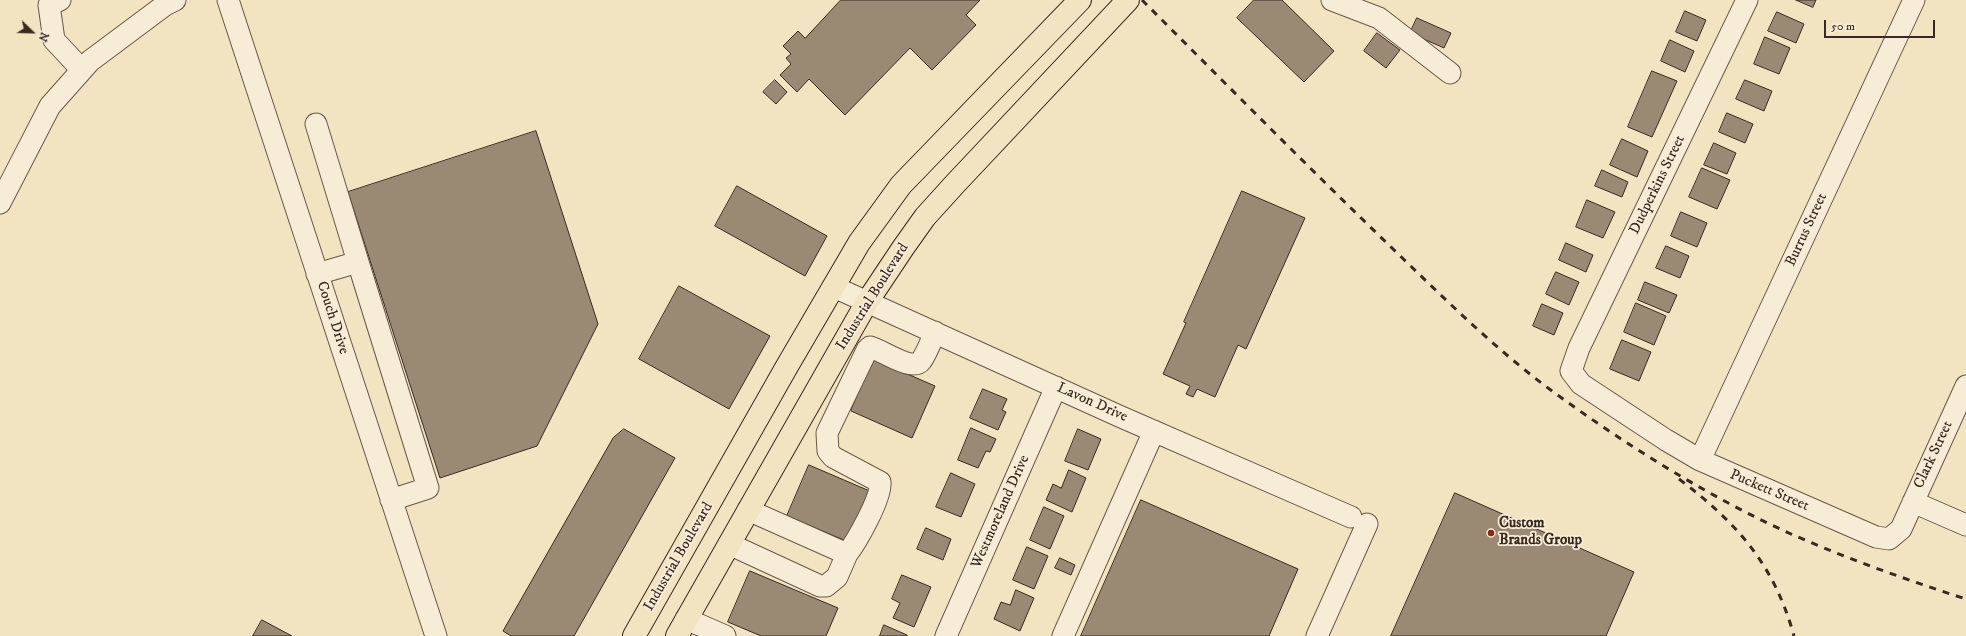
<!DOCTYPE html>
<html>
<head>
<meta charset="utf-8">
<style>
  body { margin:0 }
  #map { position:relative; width:1966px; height:636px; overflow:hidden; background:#f3e4c1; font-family:"IM FELL DW Pica",serif }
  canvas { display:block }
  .north { position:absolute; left:12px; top:12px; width:40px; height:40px; -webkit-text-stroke:3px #f7edd7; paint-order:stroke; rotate:113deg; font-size:11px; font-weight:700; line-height:16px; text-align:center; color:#392920 }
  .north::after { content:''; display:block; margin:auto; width:14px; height:18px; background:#392920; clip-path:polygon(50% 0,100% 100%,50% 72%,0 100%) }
  .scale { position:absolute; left:1824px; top:20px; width:111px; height:18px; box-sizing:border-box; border:2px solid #392920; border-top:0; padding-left:5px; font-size:12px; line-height:14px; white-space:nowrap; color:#392920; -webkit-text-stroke:3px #f7edd7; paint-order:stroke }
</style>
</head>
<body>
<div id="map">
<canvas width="1966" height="636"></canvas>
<div class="north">N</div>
<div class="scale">50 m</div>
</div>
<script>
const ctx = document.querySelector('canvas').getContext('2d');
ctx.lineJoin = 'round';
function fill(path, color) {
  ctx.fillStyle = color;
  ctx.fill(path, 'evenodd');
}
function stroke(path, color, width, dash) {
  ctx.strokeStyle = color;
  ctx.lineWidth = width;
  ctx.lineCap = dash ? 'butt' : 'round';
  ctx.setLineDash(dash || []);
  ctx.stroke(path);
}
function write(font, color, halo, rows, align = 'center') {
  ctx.font = font + ' "IM FELL DW Pica",serif';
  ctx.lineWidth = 3.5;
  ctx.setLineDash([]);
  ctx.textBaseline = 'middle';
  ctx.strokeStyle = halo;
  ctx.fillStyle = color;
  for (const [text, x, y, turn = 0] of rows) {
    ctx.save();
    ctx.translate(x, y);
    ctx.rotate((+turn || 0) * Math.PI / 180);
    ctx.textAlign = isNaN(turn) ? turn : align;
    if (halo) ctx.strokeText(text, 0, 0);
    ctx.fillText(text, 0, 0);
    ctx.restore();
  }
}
const building = new Path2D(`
  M841 0H980L966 15 976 25 932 70 910 48 845 115 809 79 797 92 780 75 791 64 786 58 791 54 783 46 798 31 805 38Z
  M1254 0H1282L1334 51 1304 82 1237 18Z
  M1796 0H1816L1813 7Z
  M1685 11 1706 20 1697 41 1676 32Z
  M1777 12 1804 24 1796 43 1768 31Z
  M1417 18 1451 33 1444 48 1410 33Z
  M1377 33 1400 50 1386 68 1364 51Z
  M1765 37 1790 48 1779 74 1754 64Z
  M1670 40 1694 51 1685 72 1661 61Z
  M1652 71 1677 81 1652 137 1628 127Z
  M775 80 787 92 776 104 763 92Z
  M1745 80 1772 91 1764 111 1736 99Z
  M1727 113 1753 124 1745 143 1719 132Z
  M536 131 598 324 537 446 440 478 348 192Z
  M1622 139 1648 151 1637 177 1610 165Z
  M1714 143 1736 153 1727 174 1704 165Z
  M1702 168 1730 180 1717 209 1689 197Z
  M1602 170 1628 182 1622 197 1595 186Z
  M737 186 827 236 805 276 715 226Z
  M1242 191 1305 218 1246 349 1238 345 1215 397 1197 389 1193 397 1186 394 1190 386 1163 374 1186 323 1184 322Z
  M1587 200 1615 212 1603 238 1576 227Z
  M1681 212 1707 223 1697 247 1671 236Z
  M1566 243 1593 255 1586 272 1559 260Z
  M1666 246 1689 256 1680 278 1656 268Z
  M1556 272 1579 282 1569 305 1546 294Z
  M1645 282 1677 295 1669 313 1638 300Z
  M679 286 770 336 729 409 639 359Z
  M1636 303 1666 316 1654 345 1624 332Z
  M1542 304 1563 313 1554 335 1533 326Z
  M1622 340 1651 352 1639 381 1610 369Z
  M873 359 935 386 912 438 851 411Z
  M983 389 1007 399 1002 410 1006 412 998 430 970 418Z
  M971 428 996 439 990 452 986 451 978 468 958 460Z
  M624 429 675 458 574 636H511L503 631 613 438Z
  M1078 429 1101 439 1088 470 1065 461Z
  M809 465 872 492 851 543 787 516Z
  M1069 470 1086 478 1072 512 1046 500 1053 484 1061 488Z
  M951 473 975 484 961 517 936 507Z
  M1455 493 1634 572 1606 636H1391Z
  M1141 500 1298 569 1269 636H1081Z
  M1044 507 1064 516 1050 549 1030 540Z
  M926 528 951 539 943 560 917 549Z
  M1027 547 1048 556 1034 589 1013 580Z
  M1060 558 1075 565 1071 575 1055 568Z
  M750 571 838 608 826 636H761L728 622Z
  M902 575 931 587 914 627 893 618 900 603 892 599Z
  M1016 590 1034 598 1020 631 994 619 1001 602 1010 605Z
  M262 620 292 636H253Z
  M884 625 907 635V636H880Z`);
const minor = new Path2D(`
  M60 0 49 5 54 40 82 70
  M228 0 436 636
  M1332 0 1379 18 1450 73
  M1747 0 1579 348 1571 371 1581 384 1666 440 1700 460 1876 537 1889 539 1901 529 1966 386
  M316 124 358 262
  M0 203 50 106 90 61 165 5 175 0
  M317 274 358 262 428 488 391 500
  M834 287 1119 416 1351 517
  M1700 460 1914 0
  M1913 502 1966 525
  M729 544 820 586H826L837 577 847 554 748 510
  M847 554C857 541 882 497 880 482L833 457 828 451 827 433 867 350 870 347C882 350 912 372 921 361 927 353 931 341 935 332
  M686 619 725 636
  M946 636 1056 387
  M1063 636 1154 431
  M1317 636 1367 524`);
const major = new Path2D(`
  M634 636 786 368 859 243 901 185 1080 0
  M677 636 867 302 903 248 925 217 954 185 1128 0`);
const rail = new Path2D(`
  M1142 0C1225 83 1308 167 1392 248 1446 300 1499 353 1559 396 1629 447 1713 499 1791 534 1848 559 1907 580 1966 599
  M1679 479C1737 523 1774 564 1794 636`);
const markers = [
  [1491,533,4,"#8f2418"]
];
const streetNames = [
  ["Dudperkins Street",1658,185,-64],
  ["Burrus Street",1807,230,-65],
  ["Industrial Boulevard",873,297,-58],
  ["Couch Drive",332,318,72],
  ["Lavon Drive",1092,403,24],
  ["Clark Street",1934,455,-65],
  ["Puckett Street",1769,491,23],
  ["Westmoreland Drive",1001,512,-66],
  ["Industrial Boulevard",679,557,-60]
];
const poiNames = [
  ["Custom",1499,524],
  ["Brands Group",1499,541]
];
fill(building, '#9a8a74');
stroke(building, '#392920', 1);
stroke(minor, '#685848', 23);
stroke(major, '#392920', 24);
stroke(minor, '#f7edd7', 21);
stroke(major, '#f3e4c1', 22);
stroke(rail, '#392920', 3, [7, 7]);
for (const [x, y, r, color] of markers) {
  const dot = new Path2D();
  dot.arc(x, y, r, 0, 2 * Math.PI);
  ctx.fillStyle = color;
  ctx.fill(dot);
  stroke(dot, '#f7edd7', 1.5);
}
write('15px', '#392920', '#f7edd7', streetNames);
write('bold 15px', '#392920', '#f7edd7', poiNames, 'left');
</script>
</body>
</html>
